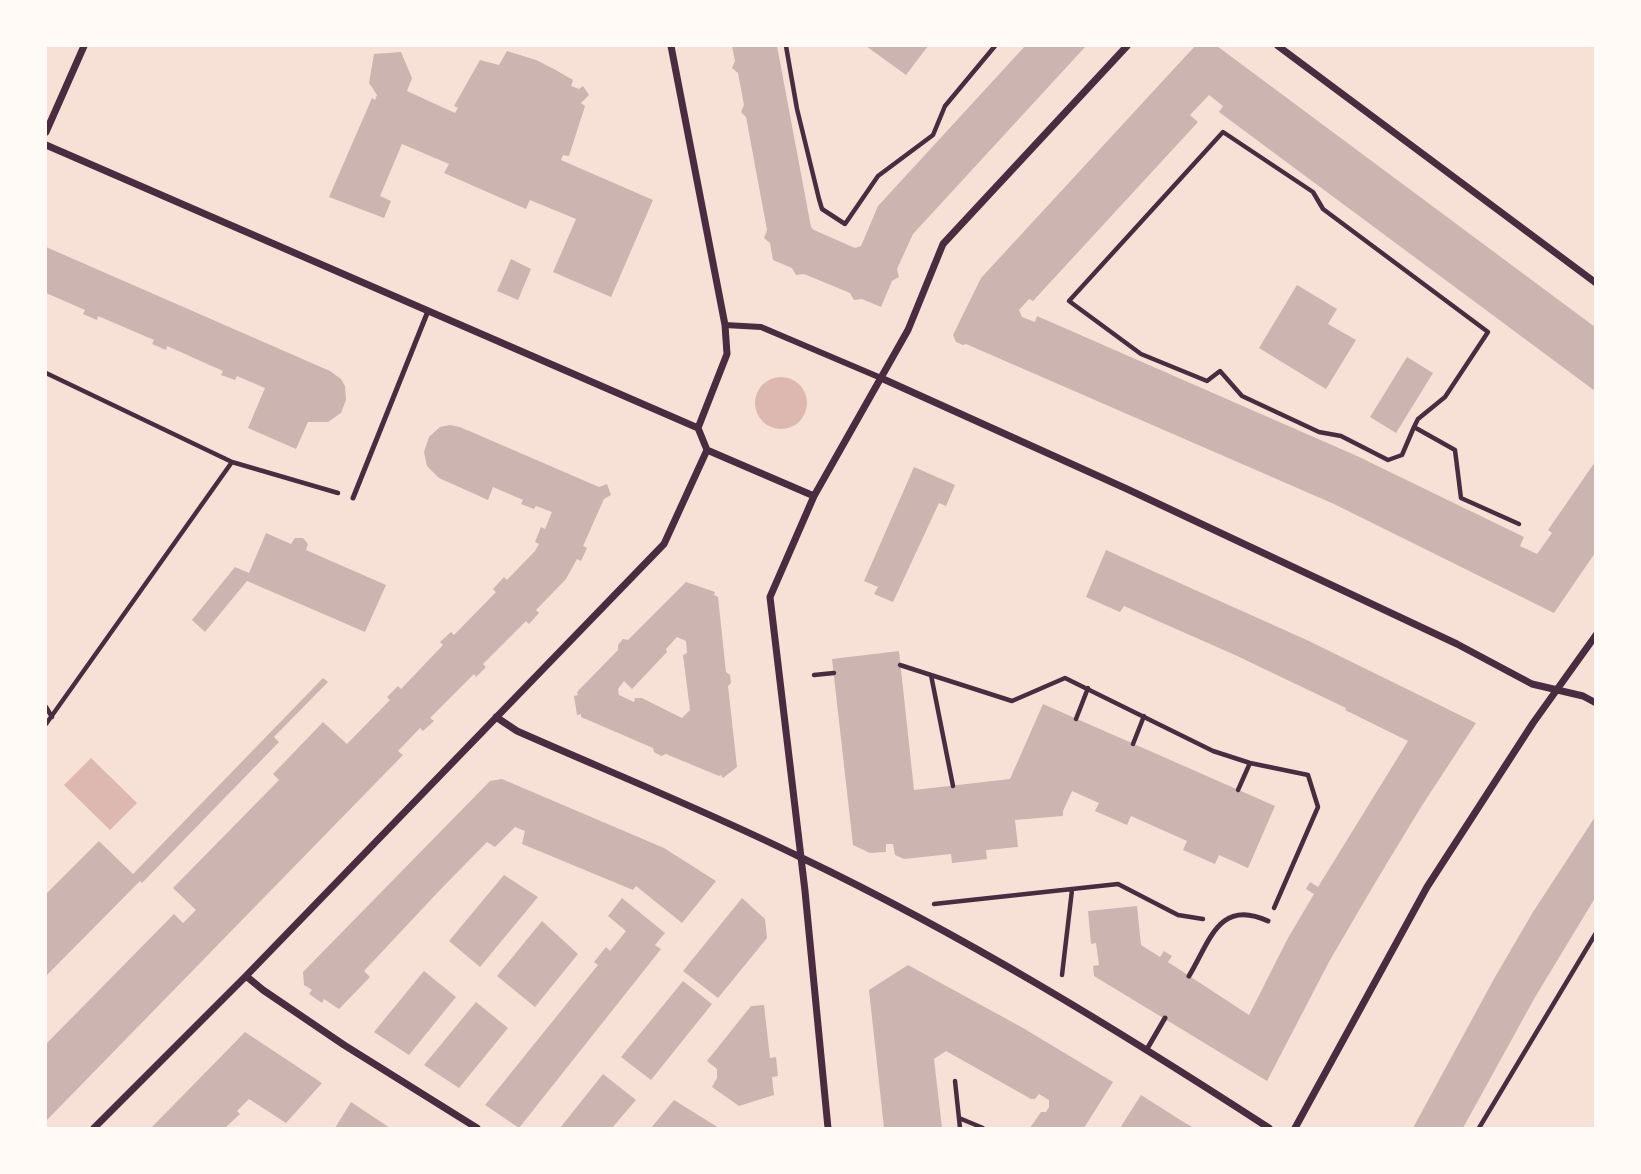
<!DOCTYPE html>
<html>
<head>
<meta charset="utf-8">
<style>
  body { margin:0 }
  #map { position:relative; width:1641px; height:1174px; overflow:hidden; background:#f7e1d7; font-family:"Roboto Condensed",sans-serif }
  canvas { display:block }
  .frame { position:absolute; inset:0; border:47px solid #fffaf5; pointer-events:none }
</style>
</head>
<body>
<div id="map">
<canvas width="1641" height="1174"></canvas>
<div class="frame"></div>
</div>
<script>
const ctx = document.querySelector('canvas').getContext('2d');
ctx.lineJoin = 'round';
function fill(path, color) {
  ctx.fillStyle = color;
  ctx.fill(path, 'evenodd');
}
function stroke(path, color, width, dash) {
  ctx.strokeStyle = color;
  ctx.lineWidth = width;
  ctx.lineCap = dash ? 'butt' : 'round';
  ctx.setLineDash(dash || []);
  ctx.stroke(path);
}
const water = new Path2D(`
  M755 403a26 26 0 1 1 52 0a26 26 0 1 1-52 0Z
  M91 758 137 803 110 830 64 785Z`);
const building = new Path2D(`
  M732 46H777L811 227 814 230 855 248 861 246 878 206 1025 46H1086L913 234 897 269 899 277 892 281 881 307 862 299 854 300 850 293 804 274 796 275 792 268 773 260 770 243 764 238 767 230 746 117 741 112 744 105 738 73 732 68 735 61Z
  M866 46H928L906 75Z
  M1195 46H1217L1595 327V391L1219 112 1223 106 1209 95 1190 115 1198 122 1033 301 1029 299 1019 310 1022 317 1035 322 1037 316 1357 456 1524 537 1520 546 1537 554 1552 533 1548 530 1595 462V553L1554 613 1334 504 966 344 963 345 956 342 953 335 981 278Z
  M507 51 536 60 554 69 573 80 571 86 579 89 583 86 589 95 581 103 585 106 569 156 563 155 561 160 653 200 611 297 553 272 576 219 530 200 526 209 444 173 449 164 402 144 380 196 391 201 384 218 329 197 372 98 375 100 377 95 369 83 374 54 401 52 412 78 407 91 455 113 458 108 454 106 480 60 499 65Z
  M46 247 330 371 341 379 345 386 346 400 341 413 328 422H308L296 449 248 428 265 388 237 376 235 380 221 375 223 371 167 346 166 350 152 344 154 340 98 316 97 320 83 314 85 310 46 293Z
  M511 259 531 269 518 300 497 291Z
  M1297 285 1337 309 1328 324 1356 340 1326 389 1259 348Z
  M1407 357 1433 373 1396 433 1370 417Z
  M450 425 460 427 599 487 607 484 611 495 604 499 583 546 587 548 581 561 577 559 566 579 536 610 539 613 529 624 526 621 483 664 486 667 476 677 474 674 430 718 434 721 423 731 420 728 398 751 403 755 46 1121V1044L174 914 183 923 196 910 173 888 279 780 273 774 323 722 347 744 390 700 387 697 398 686 401 689 443 645 440 642 451 632 454 635 496 592 493 589 504 577 507 580 535 551 539 544 535 542 541 527 545 529 552 512 536 506 534 509 521 504 523 500 493 487 488 500 439 478 427 466 424 452 429 437 440 427Z
  M914 467 955 485 946 506 939 503 893 602 874 594 878 587 864 581Z
  M266 533 291 544 295 538H303L308 544 306 550 386 585 365 632 247 581 205 632 192 620 235 567 249 573Z
  M1106 550 1309 641 1476 723 1421 807 1375 883 1330 960 1267 1081 1094 976 1093 966 1099 965 1096 943 1091 944 1088 911 1137 906 1141 945 1160 957 1164 951 1172 956 1168 962 1249 1015 1288 938 1314 894 1306 889 1310 882 1318 887 1408 741 1345 710 1346 708 1235 655 1124 606 1120 612 1086 597Z
  M686 582 715 592 714 595 718 597 726 672 730 675 731 683 728 686 737 767 723 778 721 775 719 776 666 754 661 756 654 752 653 748 581 717V714L577 715 574 696 578 695 577 692 618 650V645L623 639 628 640ZM677 637 686 641 687 653 683 655 690 710 682 718 642 698H635L634 702 619 695 618 689 624 681 632 689 667 652 666 649Z
  M899 651 914 790 1010 779 1043 704 1275 806 1248 868 1219 855 1215 864 1183 850 1187 841 1131 816 1127 825 1095 811 1099 803 1072 791 1063 811V816L1015 820 1018 847 986 850 987 859 952 863 951 854 904 859 895 855 893 844H886V852L870 853 853 845 832 659Z
  M323 678 328 682 274 737 279 742 142 883 140 881 46 976V894L99 841 133 874Z
  M502 779 664 848 716 881 682 923 636 886 633 890 522 844 525 831 515 827 495 847 487 842 439 891 364 971 370 977 339 1009 324 999 322 1003 309 994 312 990 304 985 303 972 490 781Z
  M1595 817V898L1534 999 1463 1128H1413L1495 977 1533 912Z
  M504 875 538 897 480 967 449 941Z
  M622 898 665 933 655 945 661 949 519 1128 485 1105 598 965 594 962 606 947 610 951 626 931 608 916Z
  M742 898 765 919 767 938 718 998 683 971Z
  M542 921 578 954 535 1007 497 976Z
  M908 965 1023 1028 1113 1082 1084 1128H1030L1041 1112H1046L1049 1107V1100L1039 1094 1035 1099H1031L946 1051 934 1059 942 1128H884L869 990Z
  M424 971 456 997 409 1055 374 1032Z
  M683 981 712 1004 651 1080 621 1057Z
  M476 1002 508 1028 459 1088 424 1065Z
  M764 1005 770 1058 776 1057 778 1076 772 1077 774 1095 739 1106 712 1087 717 1078V1069L707 1061 751 1006Z
  M245 1032 322 1083 286 1123 249 1099 237 1111 240 1114 225 1128H151Z
  M603 1074 636 1100 612 1128H560Z
  M1141 1095 1182 1121 1194 1128H1120Z
  M674 1100 719 1128H651Z
  M351 1102 390 1128H335Z`);
const path = new Path2D(`
  M786 46 797 109 819 199 822 209 845 224 878 176 933 135 945 106 995 46
  M46 373 232 462
  M1414 427 1402 455 1388 460 1341 436 1319 432 1242 396 1220 371 1207 381 1141 354 1069 301 1223 132 1313 192 1323 209 1488 332 1445 397 1418 419 1414 427 1455 450 1461 498 1519 524
  M900 665 931 675 953 786
  M814 675 834 673
  M931 675 1012 701 1065 678 1213 751 1250 763 1308 775 1318 807 1274 908
  M46 707 52 717
  M1076 719 1088 688
  M46 724 232 462 338 493
  M1133 744 1144 716
  M1238 790 1250 763
  M934 904 1118 884 1178 915 1203 919
  M1062 975 1072 890
  M955 1081 960 1128
  M959 1118 983 1128
  M1479 1128 1596 933`);
const service = new Path2D(`
  M353 498 428 311
  M1189 976C1210 941 1219 898 1268 921
  M1147 1049 1165 1018`);
const pedestrian = new Path2D(`
  M725 325 761 327 881 378`);
const minor = new Path2D(`
  M671 46 725 325 727 354 698 428 707 450 814 496 908 330 943 244 1127 46
  M1278 46 1596 283
  M46 132 84 46
  M46 145 698 428
  M881 378 1127 489 1457 644 1532 684 1583 696 1596 703
  M814 496 770 597 805 891 828 1128
  M496 717 517 731C612 773 709 812 802 858 965 936 1118 1030 1269 1128
  M246 976 263 990 344 1045 477 1128
  M94 1128 246 976 664 544 707 450
  M1295 1128 1427 887 1533 723 1596 635`);
fill(water, '#dcb8b0');
fill(building, '#ccb4b1');
stroke(path, '#4a2c40', 4.5);
stroke(service, '#4a2c40', 5);
stroke(pedestrian, '#4a2c40', 6);
stroke(minor, '#4a2c40', 7);
</script>
</body>
</html>
